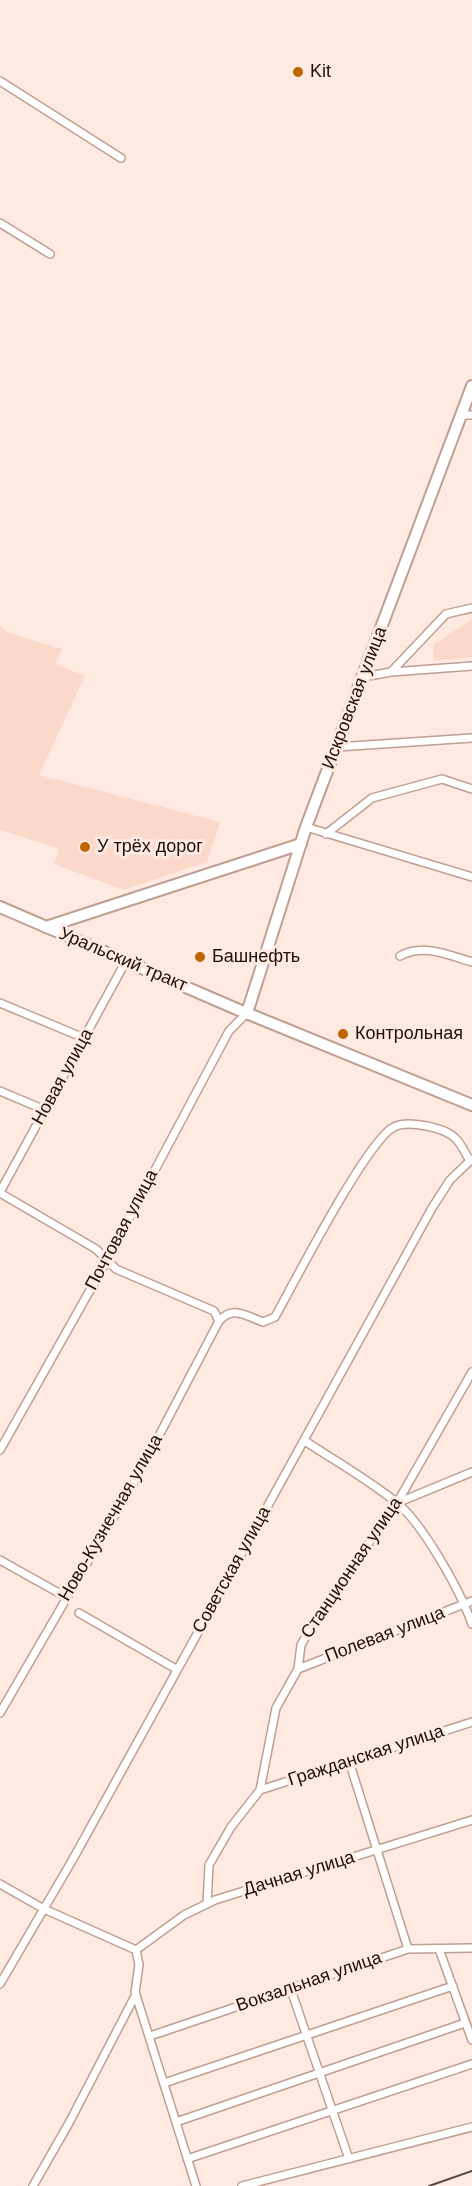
<!DOCTYPE html>
<html>
<head>
<meta charset="utf-8">
<style>
  body { margin:0 }
  canvas { display:block; background:#feeae1 }
</style>
</head>
<body>
<canvas width="472" height="2186"></canvas>
<script>
const ctx = document.querySelector('canvas').getContext('2d');
ctx.lineJoin = 'round';
function fill(path, color) {
  ctx.fillStyle = color;
  ctx.fill(path, 'evenodd');
}
function stroke(path, color, width, dash) {
  ctx.strokeStyle = color;
  ctx.lineWidth = width;
  ctx.lineCap = dash ? 'butt' : 'round';
  ctx.setLineDash(dash || []);
  ctx.stroke(path);
}
function write(font, color, halo, rows, align = 'center') {
  ctx.font = font + ' Helvetica,sans-serif';
  ctx.lineWidth = 6;
  ctx.setLineDash([]);
  ctx.textBaseline = 'middle';
  ctx.strokeStyle = halo;
  ctx.fillStyle = color;
  for (const [text, x, y, turn = 0] of rows) {
    ctx.save();
    ctx.translate(x, y);
    ctx.rotate((+turn || 0) * Math.PI / 180);
    ctx.textAlign = isNaN(turn) ? turn : align;
    if (halo) ctx.strokeText(text, 0, 0);
    ctx.fillText(text, 0, 0);
    ctx.restore();
  }
}
const built = new Path2D(`
  M472 619V657L434 661 433 645Z
  M0 626 9 633 62 649 56 664 85 676 39 775 220 822 207 862 124 890 54 864 59 849 0 830Z`);
const street = new Path2D(`
  M0 81 121 158
  M0 223 50 254
  M461 415H472
  M391 672 446 614 472 608
  M363 677 391 672 472 666
  M337 747 472 738
  M306 827 472 877
  M326 834 372 798 442 779 472 789
  M400 956C423 943 448 955 472 962
  M0 1003 84 1038
  M0 1091 45 1110
  M0 1192 126 961
  M0 1193 96 1249 116 1269 214 1311 219 1321
  M305 1441C335 1461 369 1480 397 1503 423 1524 461 1592 472 1624
  M0 1450 107 1260 229 1031 247 1013
  M397 1503 472 1472
  M0 1560 66 1597
  M79 1613 176 1669
  M298 1669 472 1601
  M0 1713 141 1470 219 1321C233 1305 246 1316 263 1322L275 1317C294 1283 367 1140 394 1127 407 1120 444 1127 455 1138 461 1143 465 1153 470 1161
  M349 1761 408 1949
  M260 1790 472 1722
  M0 1884 44 1909 136 1950
  M207 1904 209 1865 231 1827 260 1790 276 1708 298 1669 301 1645 318 1615 397 1503 472 1372
  M439 1949 472 2040
  M136 1950 184 1915 215 1900 472 1820
  M136 1950 139 1965 135 1992 196 2186
  M0 1984 73 1859 432 1208 450 1180 472 1159
  M290 1987 349 2159
  M150 2036 408 1949 472 1948
  M164 2083 453 1986
  M176 2122 465 2023
  M187 2159 472 2064
  M33 2186 69 2123 136 1994
  M242 2186 472 2127`);
const secondary = new Path2D(`
  M46 927 301 844
  M247 1013 306 827 472 386`);
const primary = new Path2D(`
  M0 907 239 1010 472 1105`);
const rail = new Path2D(`
  M429 2186 472 2171`);
const markers = [
  [298,72,6,"#be6500"],
  [85,847,6,"#be6500"],
  [200,957,6,"#be6500"],
  [343,1034,6,"#be6500"]
];
const poiNames = [
  ["Kit",310,72],
  ["У трёх дорог",97,847],
  ["Башнефть",212,957],
  ["Контрольная",355,1034]
];
const streetNames = [
  ["Искровская улица",355,698,-69],
  ["Уральский тракт",123,960,23],
  ["Новая улица",63,1077,-61],
  ["Почтовая улица",122,1230,-62],
  ["Ново-Кузнечная улица",111,1518,-60],
  ["Станционная улица",352,1568,-56],
  ["Советская улица",232,1570,-61],
  ["Полевая улица",385,1635,-21],
  ["Гражданская улица",366,1756,-18],
  ["Дачная улица",299,1874,-17],
  ["Вокзальная улица",309,1982,-19]
];
fill(built, '#fad9cb');
stroke(street, '#be9f91', 10);
stroke(secondary, '#be9f91', 14);
stroke(primary, '#be9f91', 14);
stroke(street, '#fff', 7);
stroke(secondary, '#fff', 10);
stroke(primary, '#fff', 10);
stroke(rail, '#574a44', 2);
for (const [x, y, r, color] of markers) {
  const dot = new Path2D();
  dot.arc(x, y, r, 0, 2 * Math.PI);
  ctx.fillStyle = color;
  ctx.fill(dot);
  stroke(dot, '#feeae1', 2);
}
write('18px', '#1c110c', '#feeae1', poiNames, 'left');
write('18px', '#1c110c', '#feeae1', streetNames);
</script>
</body>
</html>
